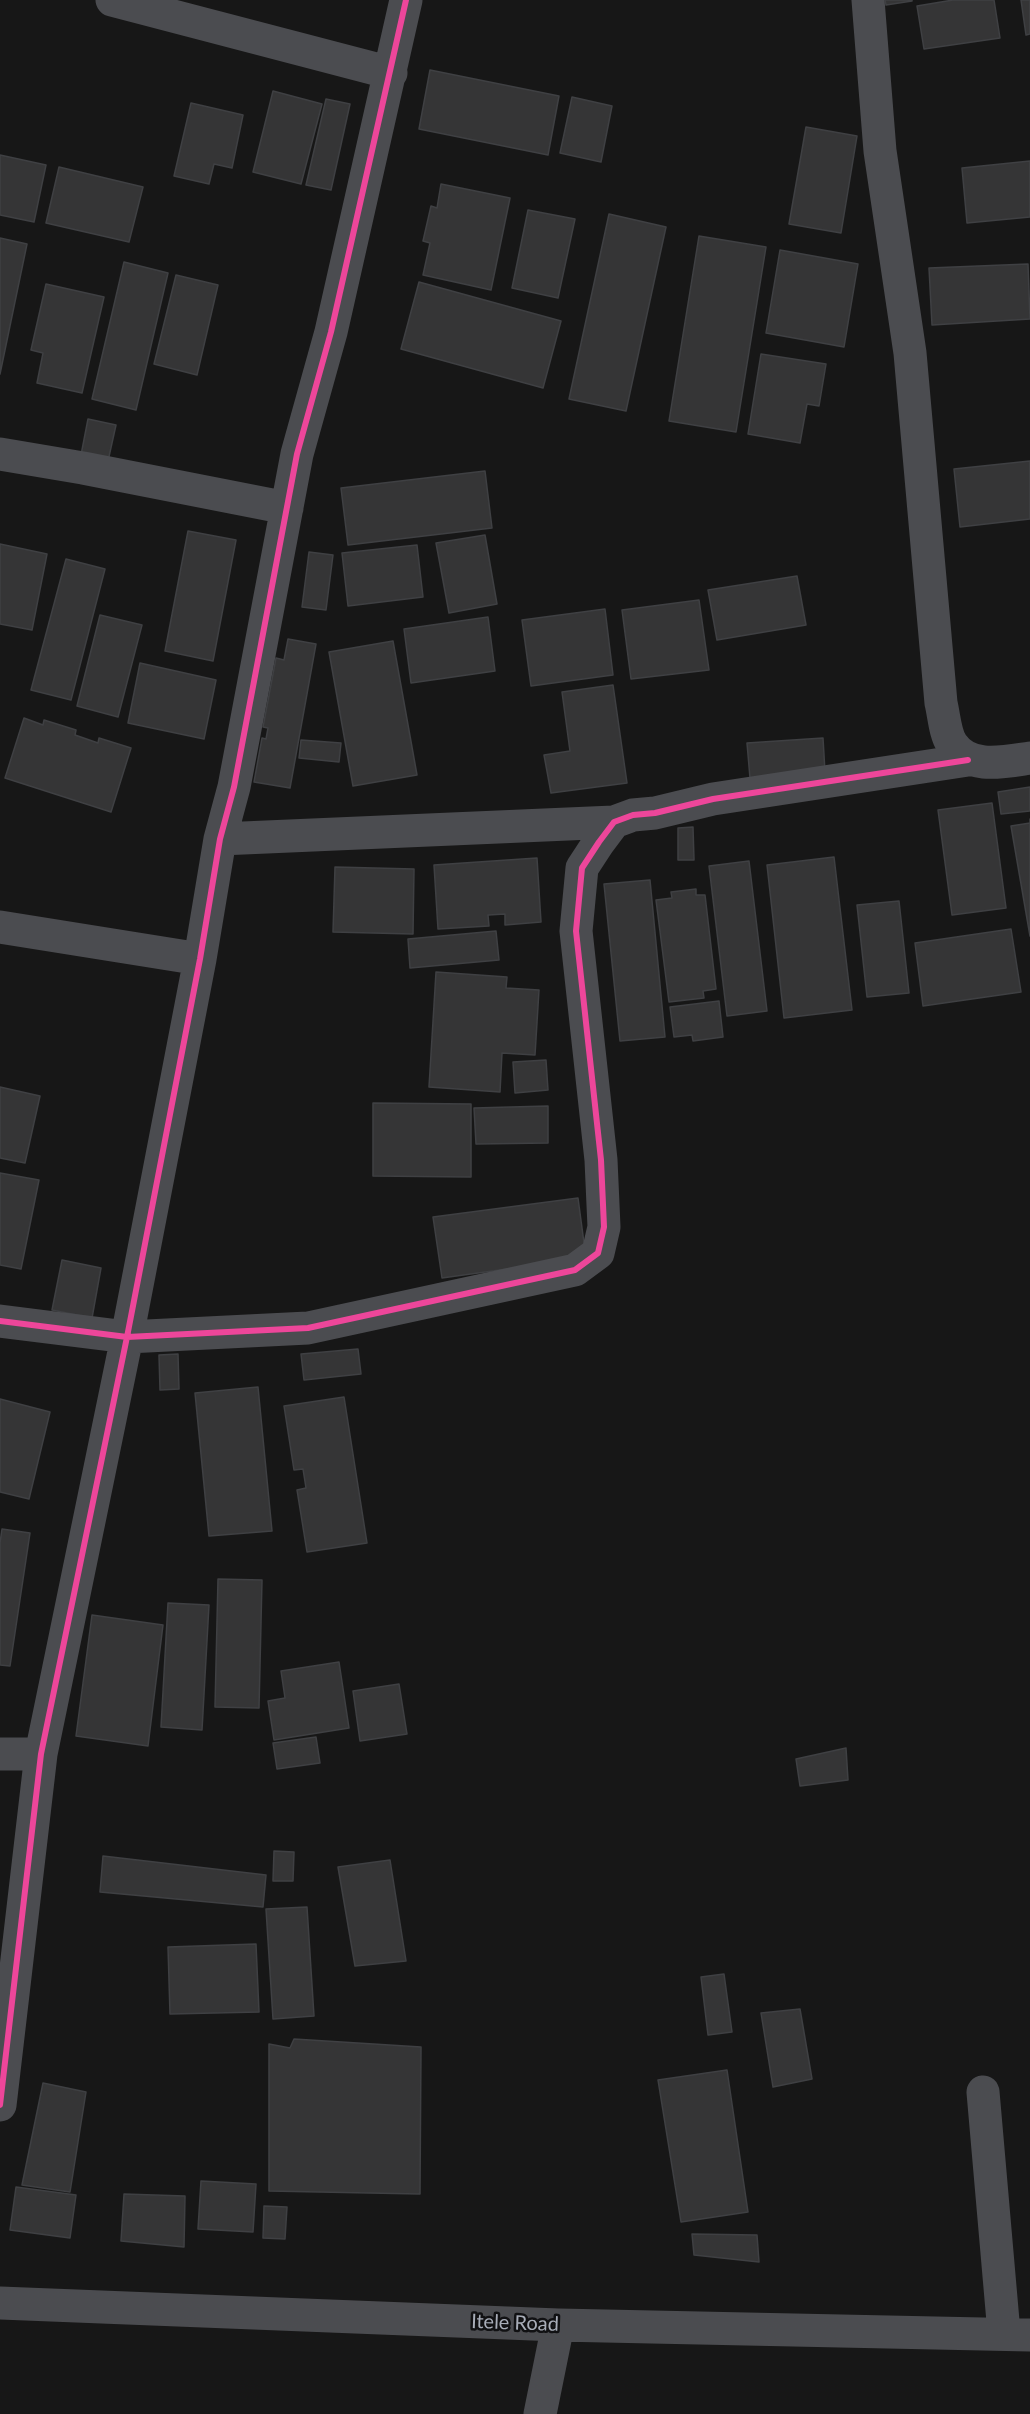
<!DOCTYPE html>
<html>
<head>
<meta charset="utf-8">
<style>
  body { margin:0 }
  canvas { display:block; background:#171717 }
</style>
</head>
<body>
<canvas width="1030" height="2414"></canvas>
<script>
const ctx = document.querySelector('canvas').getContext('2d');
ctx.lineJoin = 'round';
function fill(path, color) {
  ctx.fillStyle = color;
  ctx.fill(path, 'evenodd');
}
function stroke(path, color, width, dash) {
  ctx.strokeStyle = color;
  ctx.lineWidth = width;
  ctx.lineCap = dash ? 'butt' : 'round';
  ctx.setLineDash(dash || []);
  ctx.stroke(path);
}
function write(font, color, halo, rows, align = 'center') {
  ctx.font = font + ' Lato,sans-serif';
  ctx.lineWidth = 5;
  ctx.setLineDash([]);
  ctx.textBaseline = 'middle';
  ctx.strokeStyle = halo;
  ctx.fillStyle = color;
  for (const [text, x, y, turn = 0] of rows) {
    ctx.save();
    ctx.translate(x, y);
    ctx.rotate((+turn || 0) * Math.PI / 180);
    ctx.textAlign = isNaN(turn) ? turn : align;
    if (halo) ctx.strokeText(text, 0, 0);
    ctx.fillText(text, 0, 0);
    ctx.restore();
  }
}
const building = new Path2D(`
  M885 0H912V1L886 5Z
  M953 0H994L1000 38 924 49 917 6Z
  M1021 0H1030V34L1026 35Z
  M430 70 559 96 548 155 419 129Z
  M273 91 322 104 301 184 253 172Z
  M572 97 612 106 601 162 560 153Z
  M326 99 350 104 331 190 306 185Z
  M191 103 243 115 232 168 214 164 209 184 174 176Z
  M806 127 857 136 841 233 789 224Z
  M0 155 46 165 34 222 0 215Z
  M1030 161V217L967 223 962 168Z
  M59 167 143 187 129 242 46 223Z
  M441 184 510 198 491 290 423 275 430 243 423 241 431 206 437 208Z
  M528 210 575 219 558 298 512 288Z
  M609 214 666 227 626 411 569 399Z
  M699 236 766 247 736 432 669 421Z
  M0 238 27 244 0 374Z
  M780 250 858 264 844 347 766 333Z
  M124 262 168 273 136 410 92 399Z
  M1028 264 1030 319 932 325 929 268Z
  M176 275 218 285 197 375 154 364Z
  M419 282 561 321 543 388 401 349Z
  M46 284 104 297 82 393 37 383 43 353 31 350Z
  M761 354 826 364 819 406 807 404 800 443 748 434Z
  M88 419 116 425 108 461 81 455Z
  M1030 461V519L960 527 954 469Z
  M485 471 492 528 348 545 341 488Z
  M188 531 236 540 213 661 165 651Z
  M485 535 497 604 449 613 436 543Z
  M0 544 47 554 32 630 0 624Z
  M417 545 423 597 348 606 342 553Z
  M309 552 333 555 326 610 302 607Z
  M66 559 105 569 71 700 31 690Z
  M797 576 806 625 717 640 708 590Z
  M699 600 709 670 631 679 622 610Z
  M605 609 613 675 531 686 522 620Z
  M100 615 142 625 118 717 77 706Z
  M488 617 495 671 411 683 404 629Z
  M288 639 316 644 290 788 254 782 262 738 266 739 268 728 263 727 276 658 284 660Z
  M393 641 417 775 353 786 329 652Z
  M140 663 216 680 204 739 128 723Z
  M613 685 627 783 551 793 544 755 570 751 562 692Z
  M24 718 43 725 44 720 76 730 75 735 98 743 99 738 131 748 111 812 5 778Z
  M823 738 825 772 750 778 747 743Z
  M301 740 341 743 339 762 299 758Z
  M1030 787V811L1001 814 998 792Z
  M992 803 1006 908 952 915 938 810Z
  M1030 819V936L1011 826 1030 823Z
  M693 827 694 860H678V828Z
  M834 857 852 1010 784 1018 767 865Z
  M537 858 541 922 505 925V914L488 915 489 926 438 929 434 865Z
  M749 861 767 1011 727 1016 709 866Z
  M335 867 414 869 413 934 333 932Z
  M650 880 665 1037 620 1041 604 884Z
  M696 889V895H705L716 989 703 991 704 998 669 1002 656 900 672 898 671 892Z
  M899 901 909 993 867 997 857 905Z
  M1011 929 1021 992 923 1006 915 943Z
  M496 931 499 960 410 968 408 939Z
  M436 972 507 977 506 988 539 990 535 1055 502 1053 500 1092 429 1087Z
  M719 1001 723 1037 693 1041 692 1035 674 1037 670 1007Z
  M546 1060 548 1090 515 1093 513 1062Z
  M0 1087 40 1096 25 1163 0 1158Z
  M373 1103 471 1104V1177L373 1176Z
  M548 1106V1143L476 1144 474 1108Z
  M0 1173 39 1180 21 1269 0 1265Z
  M578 1198 586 1258 442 1278 433 1217Z
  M62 1260 101 1268 92 1318 52 1310Z
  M358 1349 361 1374 304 1380 301 1354Z
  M178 1354 179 1389 160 1390 159 1355Z
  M258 1387 272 1531 209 1536 195 1393Z
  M344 1397 367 1543 307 1552 297 1490 306 1488 303 1469 294 1470 284 1406Z
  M0 1399 50 1412 29 1499 0 1492Z
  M2 1529 30 1533 10 1666 0 1665V1543Z
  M218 1579 262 1580 259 1708 215 1707Z
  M168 1603 209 1605 202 1730 161 1727Z
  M92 1615 163 1625 148 1746 76 1736Z
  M339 1662 349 1728 274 1740 268 1701 285 1698 281 1671Z
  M399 1684 407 1734 360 1741 353 1691Z
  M316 1737 320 1763 277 1769 273 1743Z
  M846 1748 848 1780 800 1786 796 1759Z
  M274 1851 294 1852 293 1881H273Z
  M103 1856 266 1875 263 1907 100 1892Z
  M390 1860 406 1961 355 1966 338 1867Z
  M307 1907 314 2016 273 2019 266 1909Z
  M256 1944 259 2012 170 2014 168 1947Z
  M724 1974 732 2032 708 2035 701 1977Z
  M800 2009 812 2079 773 2087 761 2013Z
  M294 2039 421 2047 420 2194 269 2191V2044L290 2048Z
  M727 2070 748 2212 681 2222 658 2080Z
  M43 2083 86 2092 70 2192 22 2185Z
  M201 2181 256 2184 253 2232 198 2229Z
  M16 2187 76 2195 70 2238 10 2230Z
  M124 2194 185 2196 184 2247 121 2241Z
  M264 2206 287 2207 285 2239 263 2238Z
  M692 2234 757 2235 759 2262 694 2255Z`);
const minor = new Path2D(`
  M112 0 391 73
  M868 0 880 151 910 353 941 703C944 715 945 734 952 744 969 770 1003 762 1030 758
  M0 454 83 468 287 508
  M220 839 614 822
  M0 927 200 959
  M0 1321 127 1337 308 1328 575 1270 598 1253 604 1227 601 1160 576 931 582 868 599 842 614 822 633 815 655 813 713 799 968 760
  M0 1754H41
  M983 2092 1004 2333
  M0 2105 41 1754 127 1337 200 959 220 839 234 787 297 454 331 332 406 0
  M0 2303 558 2325 1030 2335
  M540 2414 558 2325`);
const cycleway = new Path2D(`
  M0 1321 127 1337 308 1328 575 1270 598 1253 604 1227 601 1160 576 931 582 868 599 842 614 822 633 815 655 813 713 799 968 760
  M0 2105 41 1754 127 1337 200 959 220 839 234 787 297 454 331 332 406 0`);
const streetNames = [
  ["Itele Road",515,2323,2]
];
fill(building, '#353536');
stroke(building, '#3f4043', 1.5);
stroke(minor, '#4b4c50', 33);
stroke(cycleway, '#ed469a', 6);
write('20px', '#a8adb8', '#111113', streetNames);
</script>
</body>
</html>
